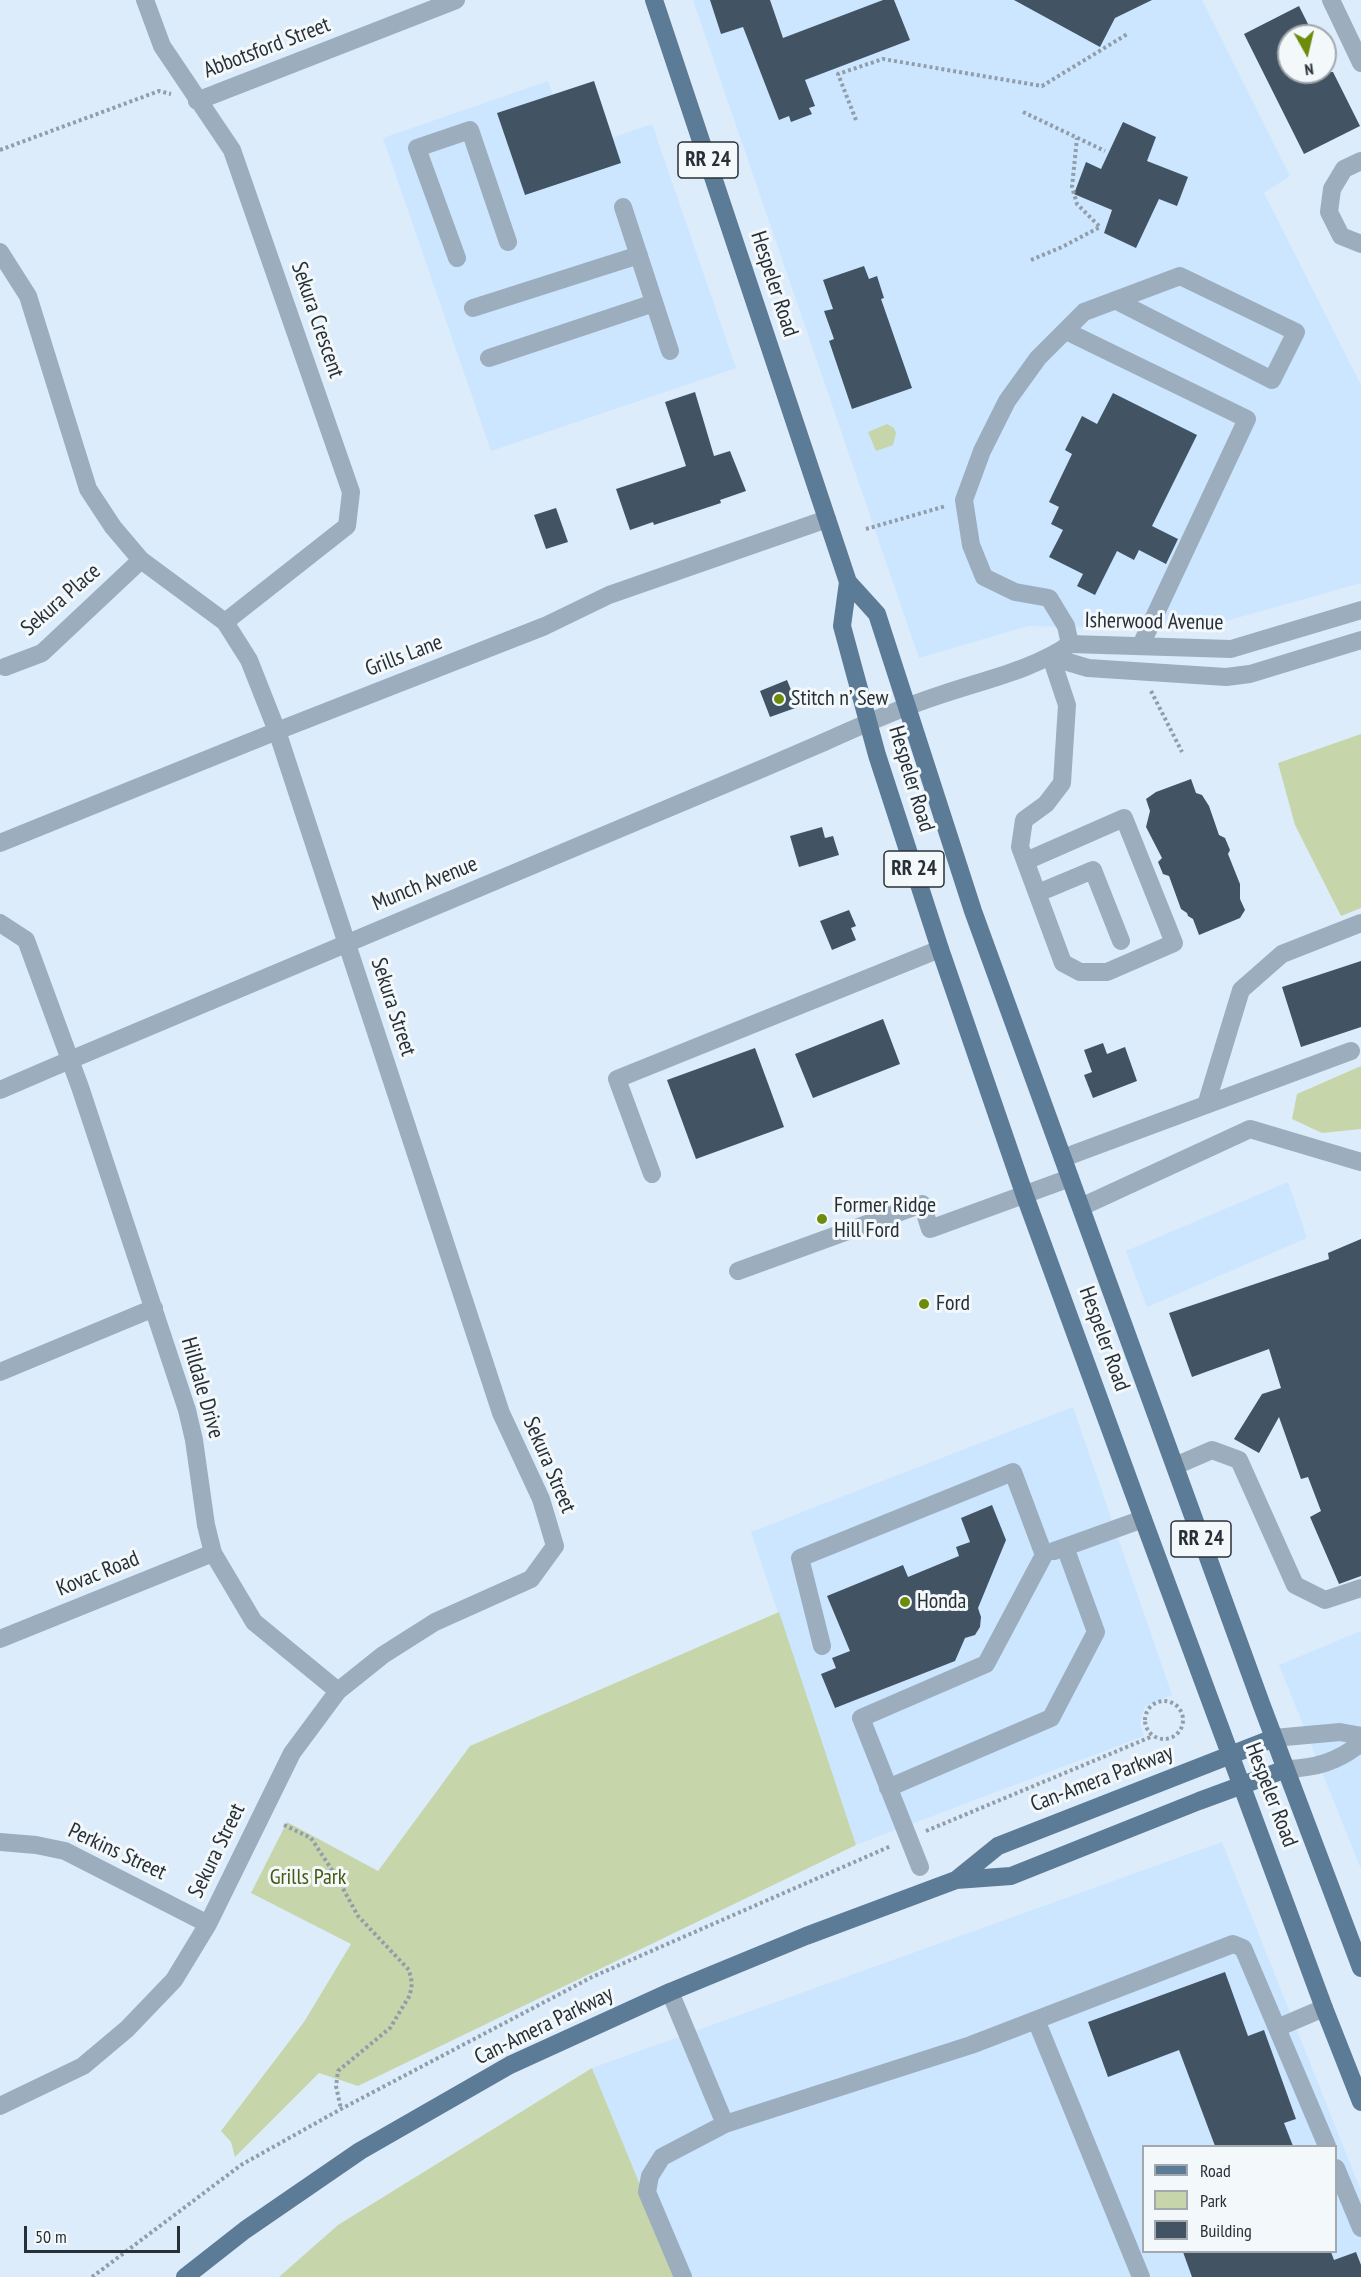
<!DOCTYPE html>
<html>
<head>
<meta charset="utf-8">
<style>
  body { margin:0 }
  #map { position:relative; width:1361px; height:2277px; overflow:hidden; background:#dcecfb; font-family:"PT Sans Narrow",sans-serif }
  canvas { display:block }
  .legend { position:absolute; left:1142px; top:2145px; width:195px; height:108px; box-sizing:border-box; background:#f3f8fb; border:2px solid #a2a8ad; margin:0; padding:8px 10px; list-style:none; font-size:18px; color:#283037 }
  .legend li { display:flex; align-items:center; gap:12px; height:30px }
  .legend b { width:30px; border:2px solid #a2a8ad }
  .north { position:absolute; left:1277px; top:24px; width:60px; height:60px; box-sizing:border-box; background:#f3f8fb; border:2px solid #a2a8ad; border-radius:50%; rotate:172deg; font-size:16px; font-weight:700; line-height:24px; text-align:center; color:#283037 }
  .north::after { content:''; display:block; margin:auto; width:21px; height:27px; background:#6e8c0b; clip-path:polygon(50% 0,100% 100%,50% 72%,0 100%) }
  .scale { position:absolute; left:24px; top:2226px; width:156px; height:27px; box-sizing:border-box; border:3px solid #283037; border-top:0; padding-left:8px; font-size:18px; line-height:21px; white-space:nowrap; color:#283037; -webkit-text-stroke:4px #f3f8fb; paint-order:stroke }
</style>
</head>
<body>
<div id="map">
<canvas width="1361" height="2277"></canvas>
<ul class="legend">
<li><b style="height:8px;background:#5b7b97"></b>Road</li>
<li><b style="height:16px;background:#c6d6aa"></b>Park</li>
<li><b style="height:16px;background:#425363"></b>Building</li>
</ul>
<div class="north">N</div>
<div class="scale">50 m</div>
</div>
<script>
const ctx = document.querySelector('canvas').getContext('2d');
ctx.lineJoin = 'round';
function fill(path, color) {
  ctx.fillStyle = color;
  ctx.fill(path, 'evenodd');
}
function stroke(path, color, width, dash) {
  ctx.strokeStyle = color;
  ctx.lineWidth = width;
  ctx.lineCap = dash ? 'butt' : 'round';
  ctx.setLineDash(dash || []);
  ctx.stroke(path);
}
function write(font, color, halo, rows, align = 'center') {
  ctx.font = font + ' "PT Sans Narrow",sans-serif';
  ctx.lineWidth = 6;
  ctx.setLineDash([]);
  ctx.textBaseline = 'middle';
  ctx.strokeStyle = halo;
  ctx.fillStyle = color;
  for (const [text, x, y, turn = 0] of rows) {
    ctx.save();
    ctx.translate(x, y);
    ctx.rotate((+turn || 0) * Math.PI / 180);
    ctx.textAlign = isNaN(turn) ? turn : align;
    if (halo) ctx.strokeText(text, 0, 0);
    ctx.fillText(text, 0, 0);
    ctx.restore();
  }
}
const built = new Path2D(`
  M693 0H1202L1290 176 1264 193 1361 385V583L1194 630 1028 626 919 658Z
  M548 81 573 151 652 124 736 368 491 451 383 138Z
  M1288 1182 1307 1238 1147 1307 1126 1251Z
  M1073 1407 1172 1695 1145 1706 1140 1724 1144 1736 856 1845 751 1532Z
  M1361 1631V1869L1279 1665Z
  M1222 1842 1361 2191V2277H678L592 2068ZM1144 2146H1336V2252H1144Z`);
const green = new Path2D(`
  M887 424 894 428 896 433 893 445 876 451 868 432Z
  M1361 734V908L1341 916 1295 825 1278 763Z
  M1361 1066V1129L1322 1133 1292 1119 1297 1094Z
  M779 1612 856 1845 358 2086 319 2073 235 2157 231 2142 221 2131 304 2022 351 1944 251 1893 287 1822 378 1871 470 1746Z
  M592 2068 678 2277H279L338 2225Z`);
const building = new Path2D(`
  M710 0H770L783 38 883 0H894L910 40 805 80 815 106 809 108 812 114 791 122 789 116 779 120 743 27 721 34Z
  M1014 0H1152L1115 18 1100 47Z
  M1299 6 1314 36H1289V72H1333L1360 126 1304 154 1244 34Z
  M594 81 621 163 525 195 497 113Z
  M1123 122 1156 137 1147 161 1188 177 1177 206 1159 199 1136 248 1104 233 1112 210 1074 194 1086 162 1101 169Z
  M864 266 869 279 877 276 884 298 881 299 912 388 852 409 829 341 834 339 824 311 833 309 823 280Z
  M695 392 714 456 730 451 746 491 720 500 721 503 654 525 653 522 630 530 616 489 686 466 665 402Z
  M1113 393 1197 435 1152 526 1178 539 1166 564 1139 550 1134 560 1117 551 1095 595 1077 586 1083 574 1049 557 1063 530 1051 524 1059 507 1049 502 1072 454 1065 450 1082 416 1097 424Z
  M556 508 568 542 546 549 534 515Z
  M787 680 798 707 770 717 760 691Z
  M1191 779 1196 793 1202 795 1209 806 1219 835 1225 838 1230 850 1228 854 1240 884V899L1245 910 1240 918 1199 935 1193 919 1188 916 1187 913 1181 909 1169 876 1163 874 1158 862 1162 858 1146 827 1150 811 1146 799 1156 792Z
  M822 827 825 838 833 836 839 855 799 867 790 836Z
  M849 910 856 926 851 928 856 940 832 950 820 921Z
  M1361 961V1027L1301 1047 1282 987Z
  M883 1019 900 1064 813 1098 795 1054Z
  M1103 1043 1107 1054 1125 1047 1137 1081 1093 1098 1084 1075 1092 1072 1084 1050Z
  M755 1048 784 1127 696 1159 667 1080Z
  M1361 1239V1576L1339 1584 1310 1517 1321 1511 1308 1477 1301 1479 1279 1417 1259 1453 1234 1439 1262 1394 1281 1388 1269 1349 1192 1377 1169 1313 1329 1259 1328 1253Z
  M992 1505 1006 1540 978 1608 981 1617 980 1627 975 1635 965 1638 955 1661 835 1708 821 1674 836 1668 832 1658 850 1651 827 1596 903 1565 908 1577 959 1556 956 1547 970 1542 961 1518Z
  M1225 1972 1248 2036 1264 2030 1296 2119 1284 2123 1293 2146H1215L1179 2050 1108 2077 1088 2022Z
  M1183 2252H1331L1334 2260 1356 2252 1361 2265V2277H1192Z`);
const path = new Path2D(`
  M1023 112 1105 151
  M856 120 838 74 883 59 1042 86 1129 33
  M0 150 159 91 171 94
  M1031 260 1062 247 1100 227 1077 204 1072 187 1077 138
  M866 529 946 506
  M1151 691 1182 752
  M1145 1720a19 19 0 1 1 38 0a19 19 0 1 1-38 0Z
  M284 1825 311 1838 336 1876 358 1916 409 1970 412 1983 410 1995 390 2028 338 2071 336 2086 341 2109
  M926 1831 1153 1736
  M92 2277 241 2165 341 2109 592 1977 891 1846`);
const minor = new Path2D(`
  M145 0 162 46 232 150 351 492 347 526 225 622
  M1331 0 1361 63
  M197 101 456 0
  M1361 161 1344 169 1332 189 1329 212 1341 236 1361 244
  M623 207 670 351
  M0 252 28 296 88 489 113 527 141 560 225 622 249 660 277 731 501 1413 541 1499 555 1546 531 1579 435 1622 383 1655 338 1691 292 1753 208 1924 174 1980 127 2029 83 2066 0 2106
  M457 258 417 148 470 130 508 242
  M473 308 639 255
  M1066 331 1247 419 1141 645
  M489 358 654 303
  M1070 644 1066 626 1049 598 1015 592 984 577 971 545 964 500 982 451 1007 401 1038 358 1084 312 1180 276 1296 332 1272 380 1115 300
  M1051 657 1088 668 1226 677 1250 674 1361 640
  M5 667 42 653 141 560
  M0 843 277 731 545 626 609 595 827 519
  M1026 861 1124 818 1174 943 1107 972H1080L1063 963 1020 847 1024 820 1046 804 1062 783 1067 705 1051 657
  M1038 893 1093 870 1121 941
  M0 923 26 940 80 1087 187 1410 194 1440 206 1525 213 1553 254 1622 338 1691
  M0 1090C273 972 549 861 822 743 860 726 900 708 940 695 983 680 1033 670 1070 644L1231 649 1361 610
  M1206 1105 1241 990 1282 954 1361 923
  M1063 1158 1351 1051
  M652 1174 617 1079 940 949
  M1081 1207 1250 1129 1361 1162
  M738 1271 922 1204 930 1229 1070 1178
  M0 1372 154 1308
  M1175 1466 1212 1450 1239 1460 1295 1585 1325 1600 1361 1588
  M1054 1551 1143 1519
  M0 1639 213 1553
  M822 1646 800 1558 1013 1472 1044 1555 986 1664 861 1718 920 1867
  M1274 1738 1340 1732 1361 1736
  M1286 1769C1316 1768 1337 1762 1361 1743
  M888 1788 1051 1718 1096 1632 1065 1547
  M0 1842 36 1845 65 1851 208 1924
  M670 1992 725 2124 662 2157 650 2176 647 2192 683 2277
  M1036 2020 1141 2277
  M1277 2028 1324 2008
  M725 2124 971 2045 1233 1944 1243 1948 1327 2146
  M1336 2168 1361 2228`);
const major = new Path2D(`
  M654 0 848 582 877 614 973 911 1262 1706 1361 1968
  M848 582 842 626 877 755 940 949 1025 1196 1143 1519 1324 2008 1361 2102
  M956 1880 998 1846 1274 1738
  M185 2277 245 2230 360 2151 510 2065 670 1992 806 1936 956 1880 1011 1876 1199 1801 1286 1769`);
const markers = [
  [779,699,6,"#6e8c0b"],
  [822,1219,6,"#6e8c0b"],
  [924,1304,6,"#6e8c0b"],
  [905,1602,6,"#6e8c0b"]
];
const shields = [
  [708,160,60],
  [914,869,60],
  [1201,1539,60]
];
const shieldNames = [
  ["RR 24",708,160],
  ["RR 24",914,869],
  ["RR 24",1201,1539]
];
const streetNames = [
  ["Abbotsford Street",267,48,-21],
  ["Hespeler Road",774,284,72],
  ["Sekura Crescent",317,320,71],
  ["Sekura Place",61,600,-41],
  ["Isherwood Avenue",1154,622,1],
  ["Grills Lane",404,656,-21],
  ["Hespeler Road",911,779,73],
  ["Munch Avenue",425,884,-22],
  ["Sekura Street",393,1007,72],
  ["Hespeler Road",1104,1339,70],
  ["Hilldale Drive",202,1388,74],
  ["Sekura Street",549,1465,67],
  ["Kovac Road",98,1574,-22],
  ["Can-Amera Parkway",1102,1779,-21],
  ["Hespeler Road",1271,1795,69],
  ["Sekura Street",217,1851,-64],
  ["Perkins Street",117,1852,25],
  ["Can-Amera Parkway",544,2026,-26]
];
const poiNames = [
  ["Stitch n’ Sew",791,699],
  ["Former Ridge",834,1206],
  ["Hill Ford",834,1231],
  ["Ford",936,1304],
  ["Honda",917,1602]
];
const parkNames = [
  ["Grills Park",308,1878]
];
fill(built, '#cbe6fe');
fill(green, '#c6d6aa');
fill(building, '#425363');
stroke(path, '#919da9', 4, [3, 3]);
stroke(minor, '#9caebd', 18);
stroke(major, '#5b7b97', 18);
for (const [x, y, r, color] of markers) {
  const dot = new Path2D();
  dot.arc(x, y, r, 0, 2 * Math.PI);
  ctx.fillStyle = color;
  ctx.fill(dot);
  stroke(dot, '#f3f8fb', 2);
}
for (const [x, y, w] of shields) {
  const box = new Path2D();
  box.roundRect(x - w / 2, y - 18, w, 36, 4.5);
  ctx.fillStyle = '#f3f8fb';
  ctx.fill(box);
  stroke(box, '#283037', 1.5);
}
write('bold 21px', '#283037', null, shieldNames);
write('22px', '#283037', '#f3f8fb', streetNames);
write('22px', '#283037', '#f3f8fb', poiNames, 'left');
write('22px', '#465912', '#f3f8fb', parkNames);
</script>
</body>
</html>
